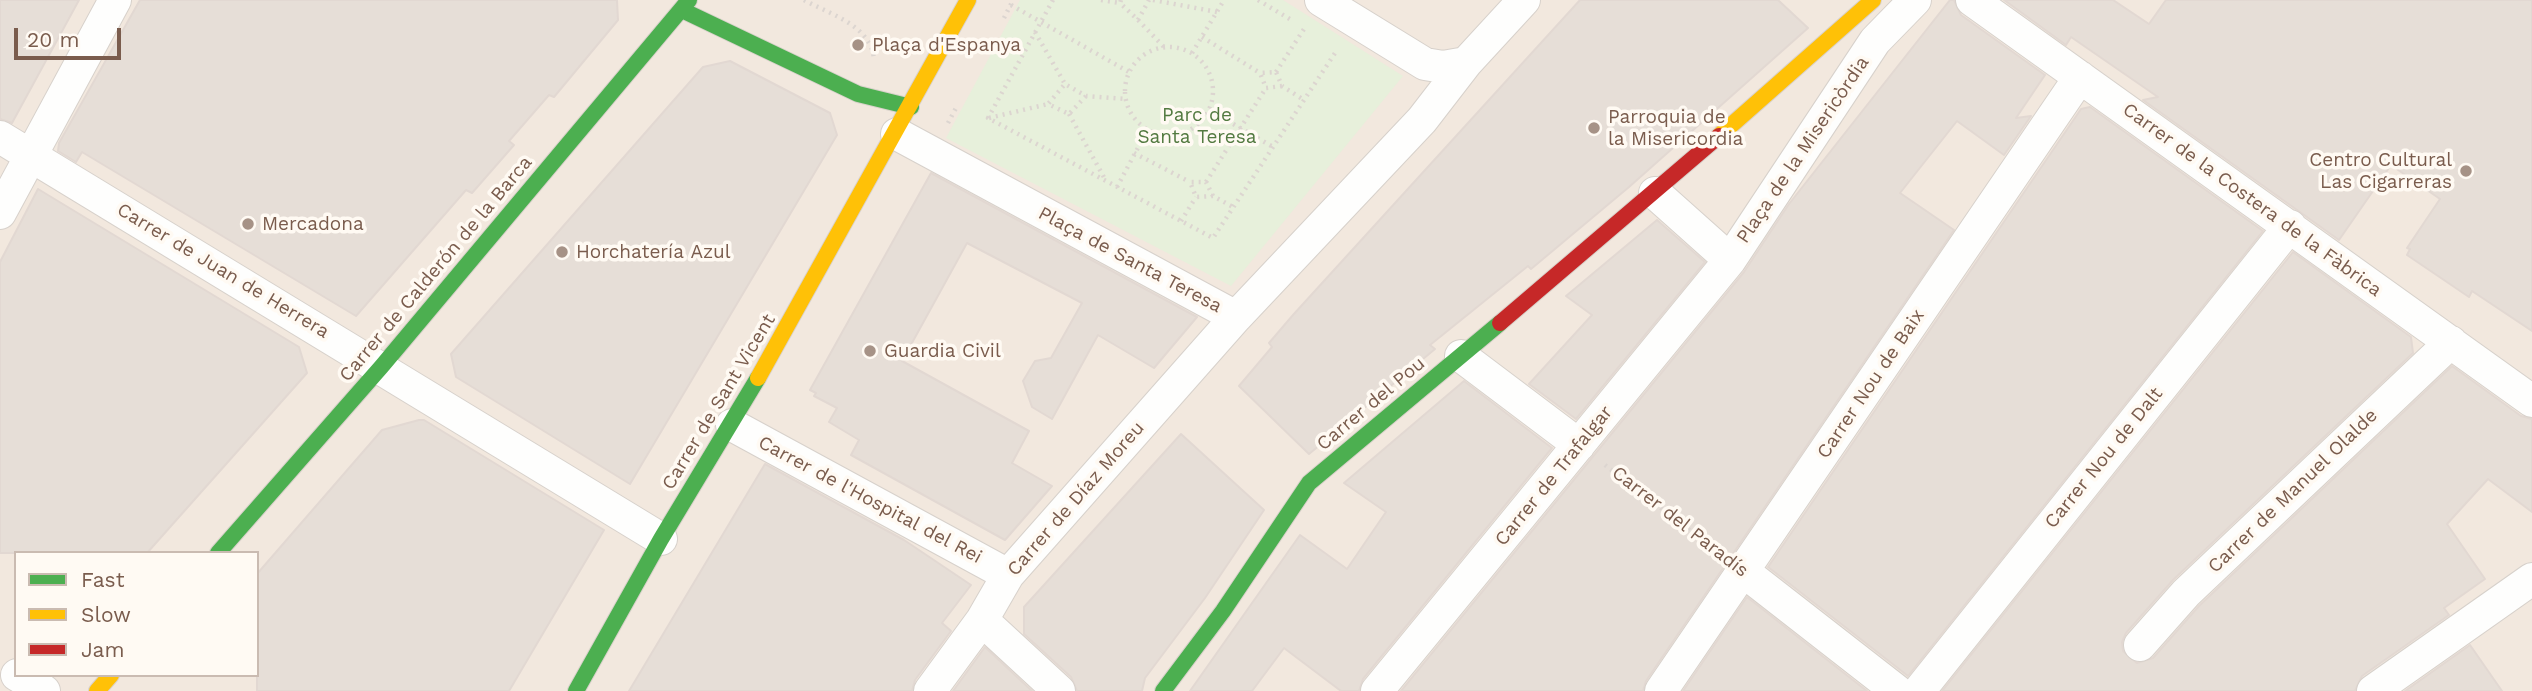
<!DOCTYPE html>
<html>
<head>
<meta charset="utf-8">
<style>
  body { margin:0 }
  #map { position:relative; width:2532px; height:691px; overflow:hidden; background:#f9f5f0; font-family:"Work Sans",sans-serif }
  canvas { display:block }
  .legend { position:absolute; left:14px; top:551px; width:245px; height:126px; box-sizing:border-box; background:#fffaf3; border:2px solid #cabbb1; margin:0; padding:9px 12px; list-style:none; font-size:21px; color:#7a5c4d }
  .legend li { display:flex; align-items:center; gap:14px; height:35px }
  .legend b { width:35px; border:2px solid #cabbb1 }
  .scale { position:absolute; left:14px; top:28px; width:107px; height:32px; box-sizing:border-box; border:4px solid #7a5c4d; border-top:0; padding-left:9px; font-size:21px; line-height:24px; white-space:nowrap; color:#7a5c4d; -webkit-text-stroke:5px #fffaf3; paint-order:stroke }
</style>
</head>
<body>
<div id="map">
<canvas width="2532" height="691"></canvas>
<ul class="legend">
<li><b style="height:9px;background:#4caf50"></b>Fast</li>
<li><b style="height:9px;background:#ffc107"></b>Slow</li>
<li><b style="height:9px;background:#c62828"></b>Jam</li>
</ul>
<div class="scale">20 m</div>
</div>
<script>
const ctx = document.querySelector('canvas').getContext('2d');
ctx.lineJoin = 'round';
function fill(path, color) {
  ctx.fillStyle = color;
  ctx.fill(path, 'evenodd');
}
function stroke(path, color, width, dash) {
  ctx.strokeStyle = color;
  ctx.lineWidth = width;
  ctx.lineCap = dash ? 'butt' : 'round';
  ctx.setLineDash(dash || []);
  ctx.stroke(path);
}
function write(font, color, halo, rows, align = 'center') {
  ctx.font = font + ' "Work Sans",sans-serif';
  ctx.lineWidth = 7;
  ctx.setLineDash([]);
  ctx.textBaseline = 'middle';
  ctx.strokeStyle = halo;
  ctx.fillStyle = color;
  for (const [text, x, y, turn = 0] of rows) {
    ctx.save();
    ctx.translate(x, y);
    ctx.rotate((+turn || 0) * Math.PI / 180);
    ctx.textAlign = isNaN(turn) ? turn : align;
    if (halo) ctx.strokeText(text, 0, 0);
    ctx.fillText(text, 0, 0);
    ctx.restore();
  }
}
const residential = new Path2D(`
  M0 0H2532V691H0ZM16 553H257V675H16Z`);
const green = new Path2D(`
  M1020 0H1283L1403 76 1231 286 946 138Z`);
const building = new Path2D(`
  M0 0H79L12 123 0 119Z
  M140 0H617L618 20 554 97 549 95 509 141 514 145 472 193 466 190 356 316 82 152 76 162 58 151 59 143Z
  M1580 0H1778L1808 28 1629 187 1531 269 1528 266 1430 345 1435 349 1309 454 1239 386 1272 347 1269 343 1293 315Z
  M1950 0H1954L1961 15 2045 75 2016 118 2031 116 2004 155 1957 121 1900 193 1954 230 1646 681 1643 691H1401L1744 272 1789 204Z
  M2004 0H2113L2149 24 2166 0H2532V331L2472 291 2469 297 2407 255 2410 249 2407 248 2440 199 2391 165 2339 240 2143 100 2158 97 2071 37 2066 45Z
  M730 61 830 113 837 135 630 484 456 377 451 354 703 67Z
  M2090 107 2263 231 1908 676 1768 567 2081 109Z
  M931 173 1197 317 1154 368 1098 335 1052 419 1032 407 1023 381 1035 361 1051 358 1082 303 967 243 902 361 1029 431 1012 463 1052 486 1005 540 851 455 859 440 829 422 837 408 814 396 816 393 810 390Z
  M38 189 299 347 307 373 147 553H0V262Z
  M1657 220 1705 262 1576 419 1529 384 1592 315 1566 296Z
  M2293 252 2411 337 2413 353 2173 580 2126 633 2122 642 2123 651 2137 663 2153 658 2199 606 2452 366 2521 416 2532 419V512L2488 479 2447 524 2485 579 2444 608 2449 615 2362 676 2355 691H1942Z
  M1464 381 1552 448 1363 679 1359 691H1341L1284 648 1252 691H1190L1300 535 1347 569 1386 512 1344 483Z
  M419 420H424L604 530 509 691H257V574L382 430Z
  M1181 434 1264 510 1205 598 1145 678 1142 691H1077L1071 677 1024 634V607Z
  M765 464 904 540 971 585 942 623 951 631 915 680 912 691H629Z
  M1747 597 1867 691H1683Z
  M2470 645 2502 691H2405Z
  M985 647 1032 691H953Z`);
const path = new Path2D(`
  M804 0C829 14 871 25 874 59
  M1053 0 988 118 1213 238 1337 50
  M1101 0 1120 3
  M1121 0 1120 3 1138 20 1149 0
  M1153 0 1217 12
  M1258 0 1293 21
  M1011 5 1129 72
  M1004 18 1013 0
  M1138 20 1164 47
  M1035 32 1065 84
  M1202 37 1260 73
  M1125 91a44 44 0 1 1 88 0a44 44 0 1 1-88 0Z
  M1192 53 1224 0
  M1276 72 1304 29
  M1282 86 1266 88 1260 73 1276 72 1282 86 1304 100
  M1086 96 1069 114 1048 104 1065 84 1086 96 1126 99
  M1209 110 1273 147
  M1069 114 1106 181
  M989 118 1048 104
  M948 123 957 106
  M1134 153 1190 182
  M1206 182 1266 88
  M1117 187 1148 129
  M1213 196 1206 182H1190L1196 197 1213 196 1233 207
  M1181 221 1196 197
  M1605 465 1717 551`);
const street = new Path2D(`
  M1321 0 1425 64 1443 67 1466 63
  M1972 0 2532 401
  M897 134 1236 317
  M0 137 661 539
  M1655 193 1730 260
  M0 213 115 0
  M1461 356 1579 445
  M732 425 1008 575
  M1743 571 1897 691
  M982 620 1059 691
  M2140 645 2186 593 2451 342
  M17 675 44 691
  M930 691 982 620 1008 575 1236 317 1422 120 1466 63 1524 0
  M1377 691 1730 260 1875 41 1915 0
  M1661 691 2080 77
  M1919 691 2290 226
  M2373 691 2532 579`);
const fast = new Path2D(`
  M682 10 858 94 911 107
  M218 553 382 366 689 0
  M576 691 661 539 758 378
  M1163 691 1223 611 1309 483 1500 323`);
const slow = new Path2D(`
  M1719 136 1873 0
  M758 378 968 0
  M97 691 111 675`);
const jam = new Path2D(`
  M1500 323 1719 136`);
const markers = [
  [858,45,7,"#a69286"],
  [1594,128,7,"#a69286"],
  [2466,171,7,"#a69286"],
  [248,224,7,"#a69286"],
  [562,252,7,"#a69286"],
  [870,351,7,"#a69286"]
];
const poiNames = [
  ["Plaça d'Espanya",872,45],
  ["Parroquia de",1608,117],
  ["la Misericordia",1608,139],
  ["Centro Cultural",2452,160,"right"],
  ["Las Cigarreras",2452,182,"right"],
  ["Mercadona",262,224],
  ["Horchatería Azul",576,252],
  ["Guardia Civil",884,351]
];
const parkNames = [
  ["Parc de",1197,115],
  ["Santa Teresa",1197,137]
];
const streetNames = [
  ["Plaça de la Misericòrdia",1803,150,-56],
  ["Carrer de la Costera de la Fàbrica",2252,200,36],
  ["Plaça de Santa Teresa",1130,260,28],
  ["Carrer de Calderón de la Barca",436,269,-50],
  ["Carrer de Juan de Herrera",223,271,31],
  ["Carrer Nou de Baix",1871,384,-56],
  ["Carrer de Sant Vicent",719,402,-59],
  ["Carrer del Pou",1371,404,-40],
  ["Carrer Nou de Dalt",2104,458,-51],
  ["Carrer de Trafalgar",1554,476,-51],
  ["Carrer de Manuel Olalde",2293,491,-44],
  ["Carrer de Díaz Moreu",1076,499,-49],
  ["Carrer de l'Hospital del Rei",870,500,28],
  ["Carrer del Paradís",1680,522,38]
];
fill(residential, '#f2e8de');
fill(green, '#e7f0db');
fill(building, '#e6ded7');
stroke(building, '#e2d8d2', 2);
stroke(street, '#d7d1cb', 34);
stroke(fast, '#d9d2cb', 18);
stroke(slow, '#d9d2cb', 18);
stroke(jam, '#d9d2cb', 18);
stroke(path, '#dcd5d0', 4.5, [2, 5]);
stroke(street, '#fefefd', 32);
stroke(fast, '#4caf50', 16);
stroke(slow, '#ffc107', 16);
stroke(jam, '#c62828', 16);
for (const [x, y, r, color] of markers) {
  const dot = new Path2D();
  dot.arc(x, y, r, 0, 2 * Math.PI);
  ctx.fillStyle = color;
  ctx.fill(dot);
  stroke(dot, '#fffaf3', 2.5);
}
write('19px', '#7a5c4d', '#fffaf3', poiNames, 'left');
write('19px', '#537a41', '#fffaf3', parkNames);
write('19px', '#7a5c4d', '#fffaf3', streetNames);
</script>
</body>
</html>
